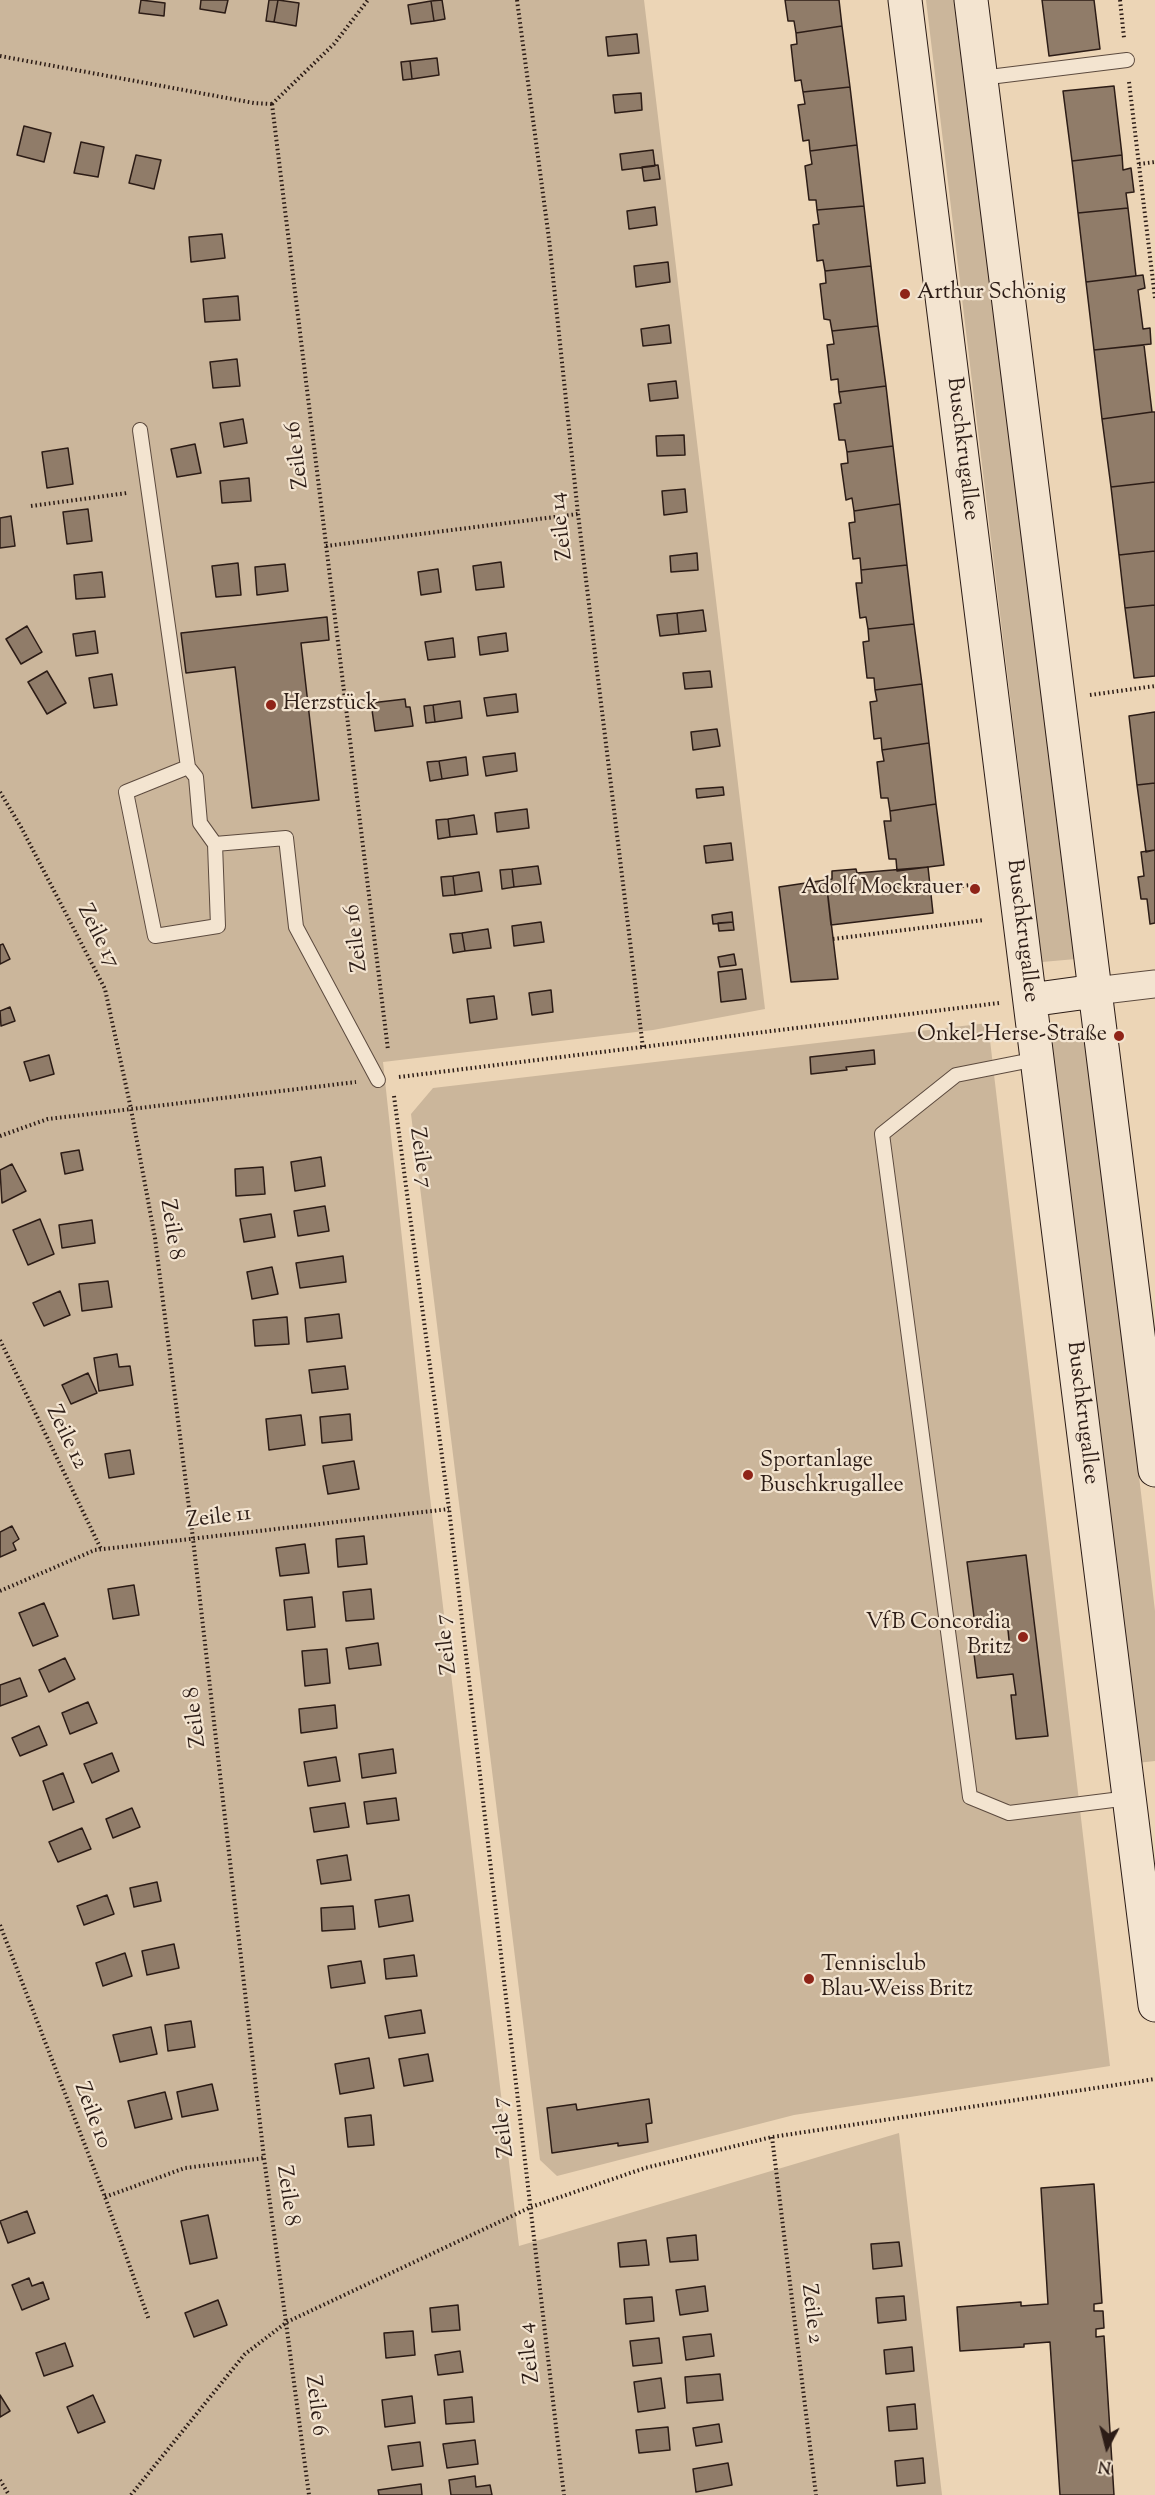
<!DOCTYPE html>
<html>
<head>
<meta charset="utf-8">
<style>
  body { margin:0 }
  #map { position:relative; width:1155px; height:2495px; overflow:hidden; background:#ecd5b6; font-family:"Sorts Mill Goudy",serif }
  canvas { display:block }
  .north { position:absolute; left:1077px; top:2417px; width:60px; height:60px; -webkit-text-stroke:4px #f3e4d0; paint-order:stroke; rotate:187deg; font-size:16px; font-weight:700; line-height:24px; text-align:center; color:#2c1c16 }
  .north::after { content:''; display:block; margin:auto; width:21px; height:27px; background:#2c1c16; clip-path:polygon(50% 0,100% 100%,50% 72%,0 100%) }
</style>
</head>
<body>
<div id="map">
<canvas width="1155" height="2495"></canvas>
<div class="north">N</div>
</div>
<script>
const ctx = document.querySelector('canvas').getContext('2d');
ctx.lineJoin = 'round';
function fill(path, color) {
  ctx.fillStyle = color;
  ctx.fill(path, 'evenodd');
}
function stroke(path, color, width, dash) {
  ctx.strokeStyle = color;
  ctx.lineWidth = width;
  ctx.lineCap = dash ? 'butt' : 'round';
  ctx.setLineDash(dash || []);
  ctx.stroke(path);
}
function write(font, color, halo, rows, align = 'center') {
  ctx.font = font + ' "Sorts Mill Goudy",serif';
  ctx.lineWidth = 4.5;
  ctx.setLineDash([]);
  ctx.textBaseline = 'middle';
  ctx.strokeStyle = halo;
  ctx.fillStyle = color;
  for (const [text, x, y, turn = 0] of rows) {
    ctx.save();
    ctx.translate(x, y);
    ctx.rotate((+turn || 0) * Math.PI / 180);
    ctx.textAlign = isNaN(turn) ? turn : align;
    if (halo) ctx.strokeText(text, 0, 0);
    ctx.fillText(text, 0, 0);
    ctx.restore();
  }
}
const green = new Path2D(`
  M0 0H644L765 1009 653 1030 383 1062 428 1480 519 2246 899 2133 942 2495H0Z
  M926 0H960L1076 959 1042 962Z
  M988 1023 1110 2066 794 2115 557 2176 540 2160 411 1114 433 1088Z
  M1086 1029 1155 1611V1761L1137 1763 1051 1034Z`);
const building = new Path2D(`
  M141 0 165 3 164 16 139 13Z
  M201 0H228L225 13 200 9Z
  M269 0H278L274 22 266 21Z
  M278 0 299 3 296 26 274 22Z
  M442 0 445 19 434 21 431 1Z
  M785 0H839L842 26 796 33 794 21H788Z
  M1042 0H1094L1100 49 1049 56Z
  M431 1 434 21 411 24 408 5Z
  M842 26 850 87 803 92 801 80 795 81 791 45 797 44 796 33Z
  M637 34 639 53 608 56 606 37Z
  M437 58 439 75 412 79 410 61Z
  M410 61 412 79 403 80 401 62Z
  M1114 86 1122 155 1072 161 1063 91Z
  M850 87 857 145 810 151 809 140 803 141 798 105 805 104 803 92Z
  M641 93 642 110 615 113 613 95Z
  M24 126 51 133 44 162 17 155Z
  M81 142 104 147 98 177 74 173Z
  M857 145 864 206 817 210 816 200H809L805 166 812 164 810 151Z
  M653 150 655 166 622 170 620 154Z
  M136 155 161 160 154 189 129 183Z
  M1122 155 1123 170 1131 168 1134 192 1126 193 1128 208 1078 213 1072 161Z
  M658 165 660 179 644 181 642 167Z
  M864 206 871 266 825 271 823 260 817 261 813 225 819 224 817 210Z
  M655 207 657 225 629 229 627 211Z
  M1128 208 1136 276 1086 282 1078 213Z
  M222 234 225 258 191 262 189 237Z
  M668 262 670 282 636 287 634 266Z
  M871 266 878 326 832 331 830 320 824 319 820 284 826 283 825 271Z
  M1143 275 1145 288 1138 290 1143 329 1150 328 1151 344 1094 350 1086 282Z
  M238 296 240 320 205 322 203 299Z
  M669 325 671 343 643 346 641 329Z
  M878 326 886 386 839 392 838 379 831 380 827 345 834 344 832 331Z
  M1144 345 1152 412 1102 419 1094 350Z
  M237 359 240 386 213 388 210 362Z
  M676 381 678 398 650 401 648 384Z
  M886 386 893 446 847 452 845 440H839L834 404 841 403 839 392Z
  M1152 412H1155V482L1111 487 1102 419Z
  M243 419 247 443 224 447 220 423Z
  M684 435 685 455 657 456 656 436Z
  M195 444 201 473 177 477 171 449Z
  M893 446 900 504 854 511 852 498 846 500 841 464 848 463 847 452Z
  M68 448 73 484 47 488 42 452Z
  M249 478 251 501 222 503 220 481Z
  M1155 482V551L1119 555 1111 487Z
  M685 489 687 512 664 515 662 491Z
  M900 504 907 565 861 570 860 558 853 559 849 523 855 522 854 511Z
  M88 509 92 541 67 544 63 512Z
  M11 516 15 546 0 548V518Z
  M1155 551V605L1125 608 1119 555Z
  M697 553 698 570 671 572 670 556Z
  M501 562 504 587 476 590 473 566Z
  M238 563 241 595 216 597 212 566Z
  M285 564 288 591 257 595 255 567Z
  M907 565 914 624 868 629 866 617 860 618 856 583H862L861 570Z
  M438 569 441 592 421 595 418 572Z
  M102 572 105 597 76 599 74 575Z
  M1155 605V676L1134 678 1125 608Z
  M703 610 706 631 679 634 677 613Z
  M677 613 679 634 660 636 657 615Z
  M327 617 329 640 301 643 319 800 252 808 235 667 186 673 181 633Z
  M914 624 922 684 875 690 874 678H867L863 642 869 641 868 629Z
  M27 626 42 652 21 664 6 639Z
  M95 631 98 653 76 656 73 634Z
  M506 633 508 651 480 655 478 637Z
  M453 638 455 657 428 660 425 642Z
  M47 671 66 703 47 714 28 682Z
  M710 671 712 687 685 689 683 673Z
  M112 674 117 705 94 708 89 678Z
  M922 684 929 743 882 750 881 738 874 739 870 702 877 701 875 690Z
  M516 694 518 712 487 716 484 698Z
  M405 699 406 707H410L413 726 375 731 371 703Z
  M460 701 462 718 435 722 433 705Z
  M433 705 435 722 426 723 424 706Z
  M1155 712V783L1137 785 1129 716Z
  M717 729 720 746 693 750 691 732Z
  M929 743 936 804 890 811 888 798H881L877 762 884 761 882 750Z
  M515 753 517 771 486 776 483 757Z
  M466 757 468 775 442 779 439 761Z
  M439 761 442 779 430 781 427 762Z
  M1155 783V850L1146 852 1137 785Z
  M723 787 724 795 697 798 696 789Z
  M936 804 944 865 897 871 896 859H889L884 821H891L890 811Z
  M527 809 529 828 497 832 495 813Z
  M474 815 477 834 450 837 448 819Z
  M448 819 450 837 438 839 436 820Z
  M731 843 733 860 706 863 704 846Z
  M1155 850V923L1150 924 1147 899H1141L1138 877 1144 876 1141 852Z
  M538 866 541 884 514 887 512 869Z
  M928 867 933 913 831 925 826 880 832 879V871L856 869 857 873Z
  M512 869 514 887 502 889 500 870Z
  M479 872 482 891 455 895 453 876Z
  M453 876 455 895 443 896 441 877Z
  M826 880 838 979 791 982 779 887Z
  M732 912 733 922 713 924 712 915Z
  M541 922 544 942 514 946 512 926Z
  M733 922 734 930 719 931 718 923Z
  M488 929 491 948 465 951 462 933Z
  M462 933 465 951 453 953 450 934Z
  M3 944 10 959 0 964V945Z
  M734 954 736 965 720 967 718 957Z
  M742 969 746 999 721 1002 718 972Z
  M551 990 553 1012 532 1015 529 993Z
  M494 996 497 1019 470 1023 467 999Z
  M10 1007 15 1021 1 1026 0 1011Z
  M874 1050 875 1064 846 1067 847 1070 811 1074 810 1057Z
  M49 1055 54 1074 30 1081 24 1062Z
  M79 1150 83 1170 65 1174 61 1153Z
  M321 1157 325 1186 295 1191 291 1162Z
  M12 1164 26 1191 2 1203 0 1170Z
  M263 1167 265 1194 236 1196 235 1169Z
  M325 1206 329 1231 298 1236 294 1211Z
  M271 1214 275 1237 244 1242 240 1219Z
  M40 1219 54 1254 28 1265 13 1230Z
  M92 1220 95 1243 62 1248 59 1225Z
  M343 1256 346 1282 300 1288 296 1263Z
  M272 1267 278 1294 252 1299 247 1272Z
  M108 1281 112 1307 82 1311 79 1284Z
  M60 1291 70 1315 44 1326 33 1303Z
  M339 1314 342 1338 307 1342 305 1318Z
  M287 1317 289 1344 255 1346 253 1320Z
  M117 1354 119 1367 130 1366 133 1385 99 1391 94 1358Z
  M345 1366 348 1389 312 1393 309 1370Z
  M88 1373 97 1393 71 1404 62 1385Z
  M350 1414 352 1440 322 1443 320 1417Z
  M301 1415 305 1445 269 1450 266 1419Z
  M130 1450 134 1474 109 1478 105 1454Z
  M354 1461 359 1489 328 1494 323 1466Z
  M12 1526 19 1539 13 1543 16 1550 0 1557V1532Z
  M364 1536 367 1564 338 1567 336 1539Z
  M305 1544 309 1573 280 1576 276 1548Z
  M1026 1555 1048 1736 1016 1739 1011 1695H1016L1013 1674 977 1678 974 1654 1010 1650 1007 1620 975 1625 967 1562Z
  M134 1585 139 1615 113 1619 108 1589Z
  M371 1589 374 1619 346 1621 343 1592Z
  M312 1597 315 1627 287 1630 284 1600Z
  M44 1603 58 1636 33 1646 19 1613Z
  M378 1643 381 1665 349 1669 346 1648Z
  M327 1649 330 1683 305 1686 302 1651Z
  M65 1658 75 1679 49 1692 39 1670Z
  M20 1678 27 1696 0 1706V1685Z
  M88 1702 97 1723 70 1734 62 1713Z
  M335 1705 337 1728 301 1733 299 1709Z
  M39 1726 47 1745 20 1756 12 1738Z
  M393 1749 396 1773 362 1778 359 1754Z
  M112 1753 119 1771 92 1783 84 1764Z
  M336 1757 340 1781 308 1786 304 1762Z
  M63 1773 74 1802 53 1810 43 1781Z
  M396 1798 399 1820 367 1824 364 1802Z
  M345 1803 349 1827 314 1832 310 1808Z
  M132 1808 140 1827 113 1838 106 1819Z
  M82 1828 91 1849 58 1862 49 1842Z
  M347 1855 351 1880 321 1884 317 1860Z
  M157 1882 161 1901 134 1907 130 1888Z
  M107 1895 114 1914 84 1925 77 1906Z
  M409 1895 413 1921 379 1927 375 1900Z
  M353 1906 355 1929 322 1931 321 1908Z
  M174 1944 179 1968 147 1975 142 1951Z
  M125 1953 132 1976 103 1986 96 1963Z
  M414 1955 417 1976 386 1979 384 1959Z
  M361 1961 365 1983 331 1988 328 1966Z
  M421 2010 425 2033 389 2038 385 2016Z
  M191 2021 195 2047 168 2051 165 2025Z
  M151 2027 157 2054 120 2062 113 2035Z
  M428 2054 433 2081 404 2086 399 2059Z
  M369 2058 374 2088 340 2094 335 2064Z
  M212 2084 218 2110 182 2117 177 2092Z
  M165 2092 172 2119 135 2128 128 2101Z
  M649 2099 652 2123 646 2124 648 2142 618 2146V2143L552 2153 547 2108 576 2104 577 2110Z
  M371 2115 374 2145 348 2147 345 2118Z
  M1094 2184 1102 2303 1094 2304V2311H1103L1104 2328 1096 2329V2337L1104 2336 1114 2495H1060L1050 2342 1024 2344V2347L960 2351 957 2307 1021 2302V2306L1048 2304 1041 2188Z
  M27 2211 35 2233 8 2243 0 2221Z
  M208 2215 217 2258 190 2264 181 2221Z
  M696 2235 698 2260 670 2262 667 2238Z
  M646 2240 649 2265 620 2267 618 2243Z
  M899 2242 902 2266 873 2269 871 2244Z
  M29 2278 32 2286 43 2282 49 2299 22 2310 12 2285Z
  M705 2286 708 2311 680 2315 676 2290Z
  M904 2296 906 2320 878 2323 876 2298Z
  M652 2297 654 2321 626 2324 624 2299Z
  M218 2300 227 2325 194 2337 185 2313Z
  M458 2305 460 2330 432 2332 430 2308Z
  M413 2331 415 2355 386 2358 384 2333Z
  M711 2334 714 2356 686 2360 683 2337Z
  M659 2338 662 2363 633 2366 630 2341Z
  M65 2343 73 2366 44 2376 36 2353Z
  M912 2347 914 2371 886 2374 884 2350Z
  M460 2351 463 2372 438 2375 435 2355Z
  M720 2374 723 2400 687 2403 685 2377Z
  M661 2378 665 2408 638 2412 634 2382Z
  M0 2395 10 2411 0 2417Z
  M93 2395 105 2422 78 2433 67 2407Z
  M412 2396 415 2423 385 2427 382 2400Z
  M472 2397 474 2422 446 2424 444 2400Z
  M915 2404 917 2429 889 2431 887 2407Z
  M719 2424 722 2442 696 2446 693 2428Z
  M668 2427 670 2450 639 2453 636 2430Z
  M475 2440 478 2464 447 2468 443 2444Z
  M420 2442 423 2466 392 2470 388 2446Z
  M923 2458 925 2483 897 2486 895 2461Z
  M728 2463 732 2485 696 2492 693 2469Z
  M475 2476 476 2487 490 2485 492 2495H451L449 2480Z
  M421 2484 422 2495H379L378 2490Z`);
const path = new Path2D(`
  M517 0 549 239 578 514 643 1048
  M1120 0 1124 38
  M0 56 254 103 272 104
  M1129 82 1155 298
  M272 104 388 1050
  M272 104 334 44 368 0
  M1139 164 1155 162
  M31 506 127 493
  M326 546 578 514
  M1090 695 1155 686
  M0 792 21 827 105 989 131 1109 155 1238 193 1539 264 2158 309 2495
  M931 890 979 884
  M833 939 984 920
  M399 1077 999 1003
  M394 1096 449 1509 564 2495
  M0 1136 48 1119 356 1082
  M0 1340 101 1549
  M0 1591 95 1550 449 1509
  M0 1925 105 2197 149 2320
  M772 2137 816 2495
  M105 2197 185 2168 264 2158
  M0 2480 9 2495
  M131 2495 245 2354 287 2322 531 2207 645 2168 772 2137 1155 2079`);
const lane = new Path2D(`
  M981 78 1127 60
  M140 430 188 767
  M215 844 200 823 196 777 188 767 126 792 155 936 218 926 215 844 286 838 296 927 378 1080
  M1037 1059 956 1075 882 1134 970 1797 1009 1813 1129 1798`);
const street = new Path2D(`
  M1095 991 1155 984`);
const secondary = new Path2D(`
  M905 0 1155 2005
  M971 0 1155 1470
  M1030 1000 1095 991`);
const markers = [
  [905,294,6,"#8f2418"],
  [271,705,6,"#8f2418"],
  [975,889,6,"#8f2418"],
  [1119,1036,6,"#8f2418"],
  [748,1475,6,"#8f2418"],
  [1023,1637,6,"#8f2418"],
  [809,1979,6,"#8f2418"]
];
const poiNames = [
  ["Arthur Schönig",917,294],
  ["Herzstück",283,705],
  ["Adolf Mockrauer",963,889,"right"],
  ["Onkel-Herse-Straße",1107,1036,"right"],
  ["Sportanlage",760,1462],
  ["Buschkrugallee",760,1487],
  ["VfB Concordia",1011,1624,"right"],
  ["Britz",1011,1649,"right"],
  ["Tennisclub",821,1966],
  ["Blau-Weiss Britz",821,1991]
];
const streetNames = [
  ["Buschkrugallee",961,449,83],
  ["Zeile 16",299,455,-97],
  ["Zeile 14",563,526,-97],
  ["Buschkrugallee",1021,931,83],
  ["Zeile 17",97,937,63],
  ["Zeile 16",358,938,-97],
  ["Zeile 7",419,1158,82],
  ["Zeile 8",170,1230,81],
  ["Buschkrugallee",1081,1413,83],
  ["Zeile 12",65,1438,64],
  ["Zeile 11",219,1519,-7],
  ["Zeile 7",448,1644,-97],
  ["Zeile 8",197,1717,-97],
  ["Zeile 10",91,2116,69],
  ["Zeile 7",505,2127,-97],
  ["Zeile 8",286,2196,82],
  ["Zeile 2",810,2314,83],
  ["Zeile 4",531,2353,-97],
  ["Zeile 6",314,2406,83]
];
fill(green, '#cbb69b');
fill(building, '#907c69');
stroke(building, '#2c1c16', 1.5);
stroke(lane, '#5c4a3e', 16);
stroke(street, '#5c4a3e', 29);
stroke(secondary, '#2c1c16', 35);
stroke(path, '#2c1c16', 4, [1.5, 3]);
stroke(lane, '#f3e4d0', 14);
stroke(street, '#f3e4d0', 27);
stroke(secondary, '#f3e4d0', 33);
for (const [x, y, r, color] of markers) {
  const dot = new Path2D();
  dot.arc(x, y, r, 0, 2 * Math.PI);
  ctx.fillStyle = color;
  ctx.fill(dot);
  stroke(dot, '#f3e4d0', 2);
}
write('22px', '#2c1c16', '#f3e4d0', poiNames, 'left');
write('22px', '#2c1c16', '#f3e4d0', streetNames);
</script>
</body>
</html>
